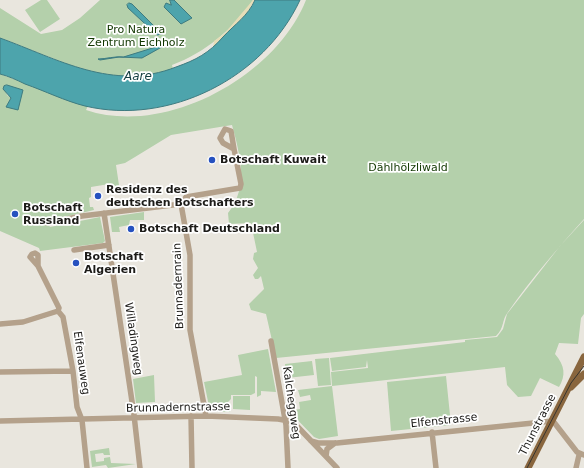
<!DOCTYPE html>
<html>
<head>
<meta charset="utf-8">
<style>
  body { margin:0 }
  canvas { display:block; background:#e9e6de }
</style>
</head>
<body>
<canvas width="584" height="468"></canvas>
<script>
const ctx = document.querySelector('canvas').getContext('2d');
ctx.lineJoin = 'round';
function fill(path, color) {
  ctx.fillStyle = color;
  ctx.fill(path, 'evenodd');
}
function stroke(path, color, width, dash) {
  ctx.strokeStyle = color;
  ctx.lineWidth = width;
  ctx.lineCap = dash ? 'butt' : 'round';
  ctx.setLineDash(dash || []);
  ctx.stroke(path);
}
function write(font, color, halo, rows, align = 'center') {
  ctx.font = font + ' "DejaVu Sans",sans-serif';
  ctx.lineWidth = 3.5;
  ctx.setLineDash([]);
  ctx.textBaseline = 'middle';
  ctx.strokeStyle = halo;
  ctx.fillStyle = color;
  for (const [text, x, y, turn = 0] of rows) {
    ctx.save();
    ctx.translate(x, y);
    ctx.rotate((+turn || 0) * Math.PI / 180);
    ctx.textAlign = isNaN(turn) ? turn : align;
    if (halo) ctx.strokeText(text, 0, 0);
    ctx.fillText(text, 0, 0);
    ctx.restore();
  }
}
const green = new Path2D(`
  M41 0H47L60 19 40 32 25 10Z
  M100 0H253C233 29 205 53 172 65L173 69C111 91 57 58 0 38V8L41 34 62 30 80 18Z
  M306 0H584V219C557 249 531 279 508 312 501 321 505 327 496 336L276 358 266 314 251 310 249 304 264 289 261 276 258 279H255L253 275 258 268 253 259 254 253 257 252 251 223 229 224 228 213C249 188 240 154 232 125L171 135 135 157 125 163 116 165 120 192 110 194 111 187 109 184 91 187V197L89 198 90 207H93L94 210 47 221 50 227 100 217 105 241 103 243 40 251 39 248 0 231V74L88 106 86 110C166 137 276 76 306 0ZM23 90 7 107 11 98 7 95 6 91Z
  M144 212V220H130L129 225 119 227 120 232H112L110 217Z
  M584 220V314L581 318 578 344 559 343 555 354C565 366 566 375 559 387L540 378 531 396 518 397 507 385 505 367 332 386 331 372 368 368 367 360 366 367 332 371 330 358 465 342V340L497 337 503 329 526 337 503 329 507 314 560 246Z
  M268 349 276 392 261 391V395L257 397V377L255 376V393L251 395H231V399L227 403 231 406 230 412 210 411 204 382 242 375 238 355Z
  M329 358 331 385 318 386 315 359Z
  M312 361 314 375 287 378 285 364Z
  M154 375 155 402 136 403 133 379Z
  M446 376 451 425 391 431 387 382Z
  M332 386 338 436 319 439 314 437 288 410V406L293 405 294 410 300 409 299 402 311 400 310 395 300 397 298 390Z
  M233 396H250V410L233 409Z
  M109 448 110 455H104L103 453 95 454 96 462 104 461V458L110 457 111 463 136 464 108 468 106 465 92 467 90 451Z`);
const sand = new Path2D(`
  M253 0H255L246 15 213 48 214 41 225 33Z`);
const water = new Path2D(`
  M170 0H174L192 18 181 24 164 7 166 3 171 5Z
  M255 0H300C264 78 169 126 85 106 65 101 45 91 25 84 17 80 8 76 0 74V38C58 59 113 92 176 67 196 60 209 53 223 37 235 24 248 16 255 0Z
  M129 3 132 4 162 34 157 35 128 8 127 5Z
  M169 43 142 58 119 57 100 60 98 59C106 59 115 56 123 57Z
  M7 85 23 90 18 110 6 107 11 98 3 89 4 86Z`);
const minor = new Path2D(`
  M181 204 190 255V330L206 416
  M181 204 186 197 240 188 241 184 234 149 223 143 220 138 225 129 231 131 234 149
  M104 213 134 415 140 468
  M47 223 82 216 181 204
  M74 250 109 245
  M38 266 30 257 32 254 35 253 38 255V266L59 308 58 311 63 317 73 371 77 407 82 420 87 468
  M0 324 23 322 58 311
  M271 341 286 425 288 468
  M0 372 73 371
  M191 416 192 468
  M0 421 206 416 278 419 289 421 295 424 337 468
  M432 432 436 468
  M311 441 318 443H337L553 421 577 452 584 455
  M326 456 327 449 335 443
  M576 468 579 455`);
const major = new Path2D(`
  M571 387 584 374
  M528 468 584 357`);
const tram = new Path2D(`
  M527 468 571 383 584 366`);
const markers = [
  [212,160,4,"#2651bf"],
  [98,196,4,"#2651bf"],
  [15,214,4,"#2651bf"],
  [131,229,4,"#2651bf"],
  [76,263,4,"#2651bf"]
];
const parkNames = [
  ["Pro Natura",136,30],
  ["Zentrum Eichholz",136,43],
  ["Dählhölzliwald",408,168]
];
const poiNames = [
  ["Botschaft Kuwait",220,160],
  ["Residenz des",106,190],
  ["deutschen Botschafters",106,203],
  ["Botschaft",23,208],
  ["Russland",23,221],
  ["Botschaft Deutschland",139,229],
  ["Botschaft",84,257],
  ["Algerien",84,270]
];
const streetNames = [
  ["Brunnadernrain",179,286,-92],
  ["Willadingweg",133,339,82],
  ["Elfenauweg",81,363,82],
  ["Kalcheggweg",291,403,82],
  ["Brunnadernstrasse",178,408,-1],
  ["Elfenstrasse",444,421,-6],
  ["Thunstrasse",538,425,-63]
];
const waterNames = [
  ["Aare",138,77]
];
fill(green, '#b4d0ab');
fill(sand, '#e6ddb8');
fill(water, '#4da4ac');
stroke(water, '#3e7b80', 1);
stroke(minor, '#b4a18b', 5.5);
stroke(major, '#89663e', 7);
stroke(tram, '#353430', 1);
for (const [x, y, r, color] of markers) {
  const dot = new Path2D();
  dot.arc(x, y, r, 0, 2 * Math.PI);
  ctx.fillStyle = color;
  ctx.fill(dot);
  stroke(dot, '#fff', 1.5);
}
write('11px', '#113700', '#fff', parkNames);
write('bold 11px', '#1c1b18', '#fff', poiNames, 'left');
write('11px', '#1c1b18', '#fff', streetNames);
write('italic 12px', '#164043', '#fff', waterNames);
</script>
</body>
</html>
